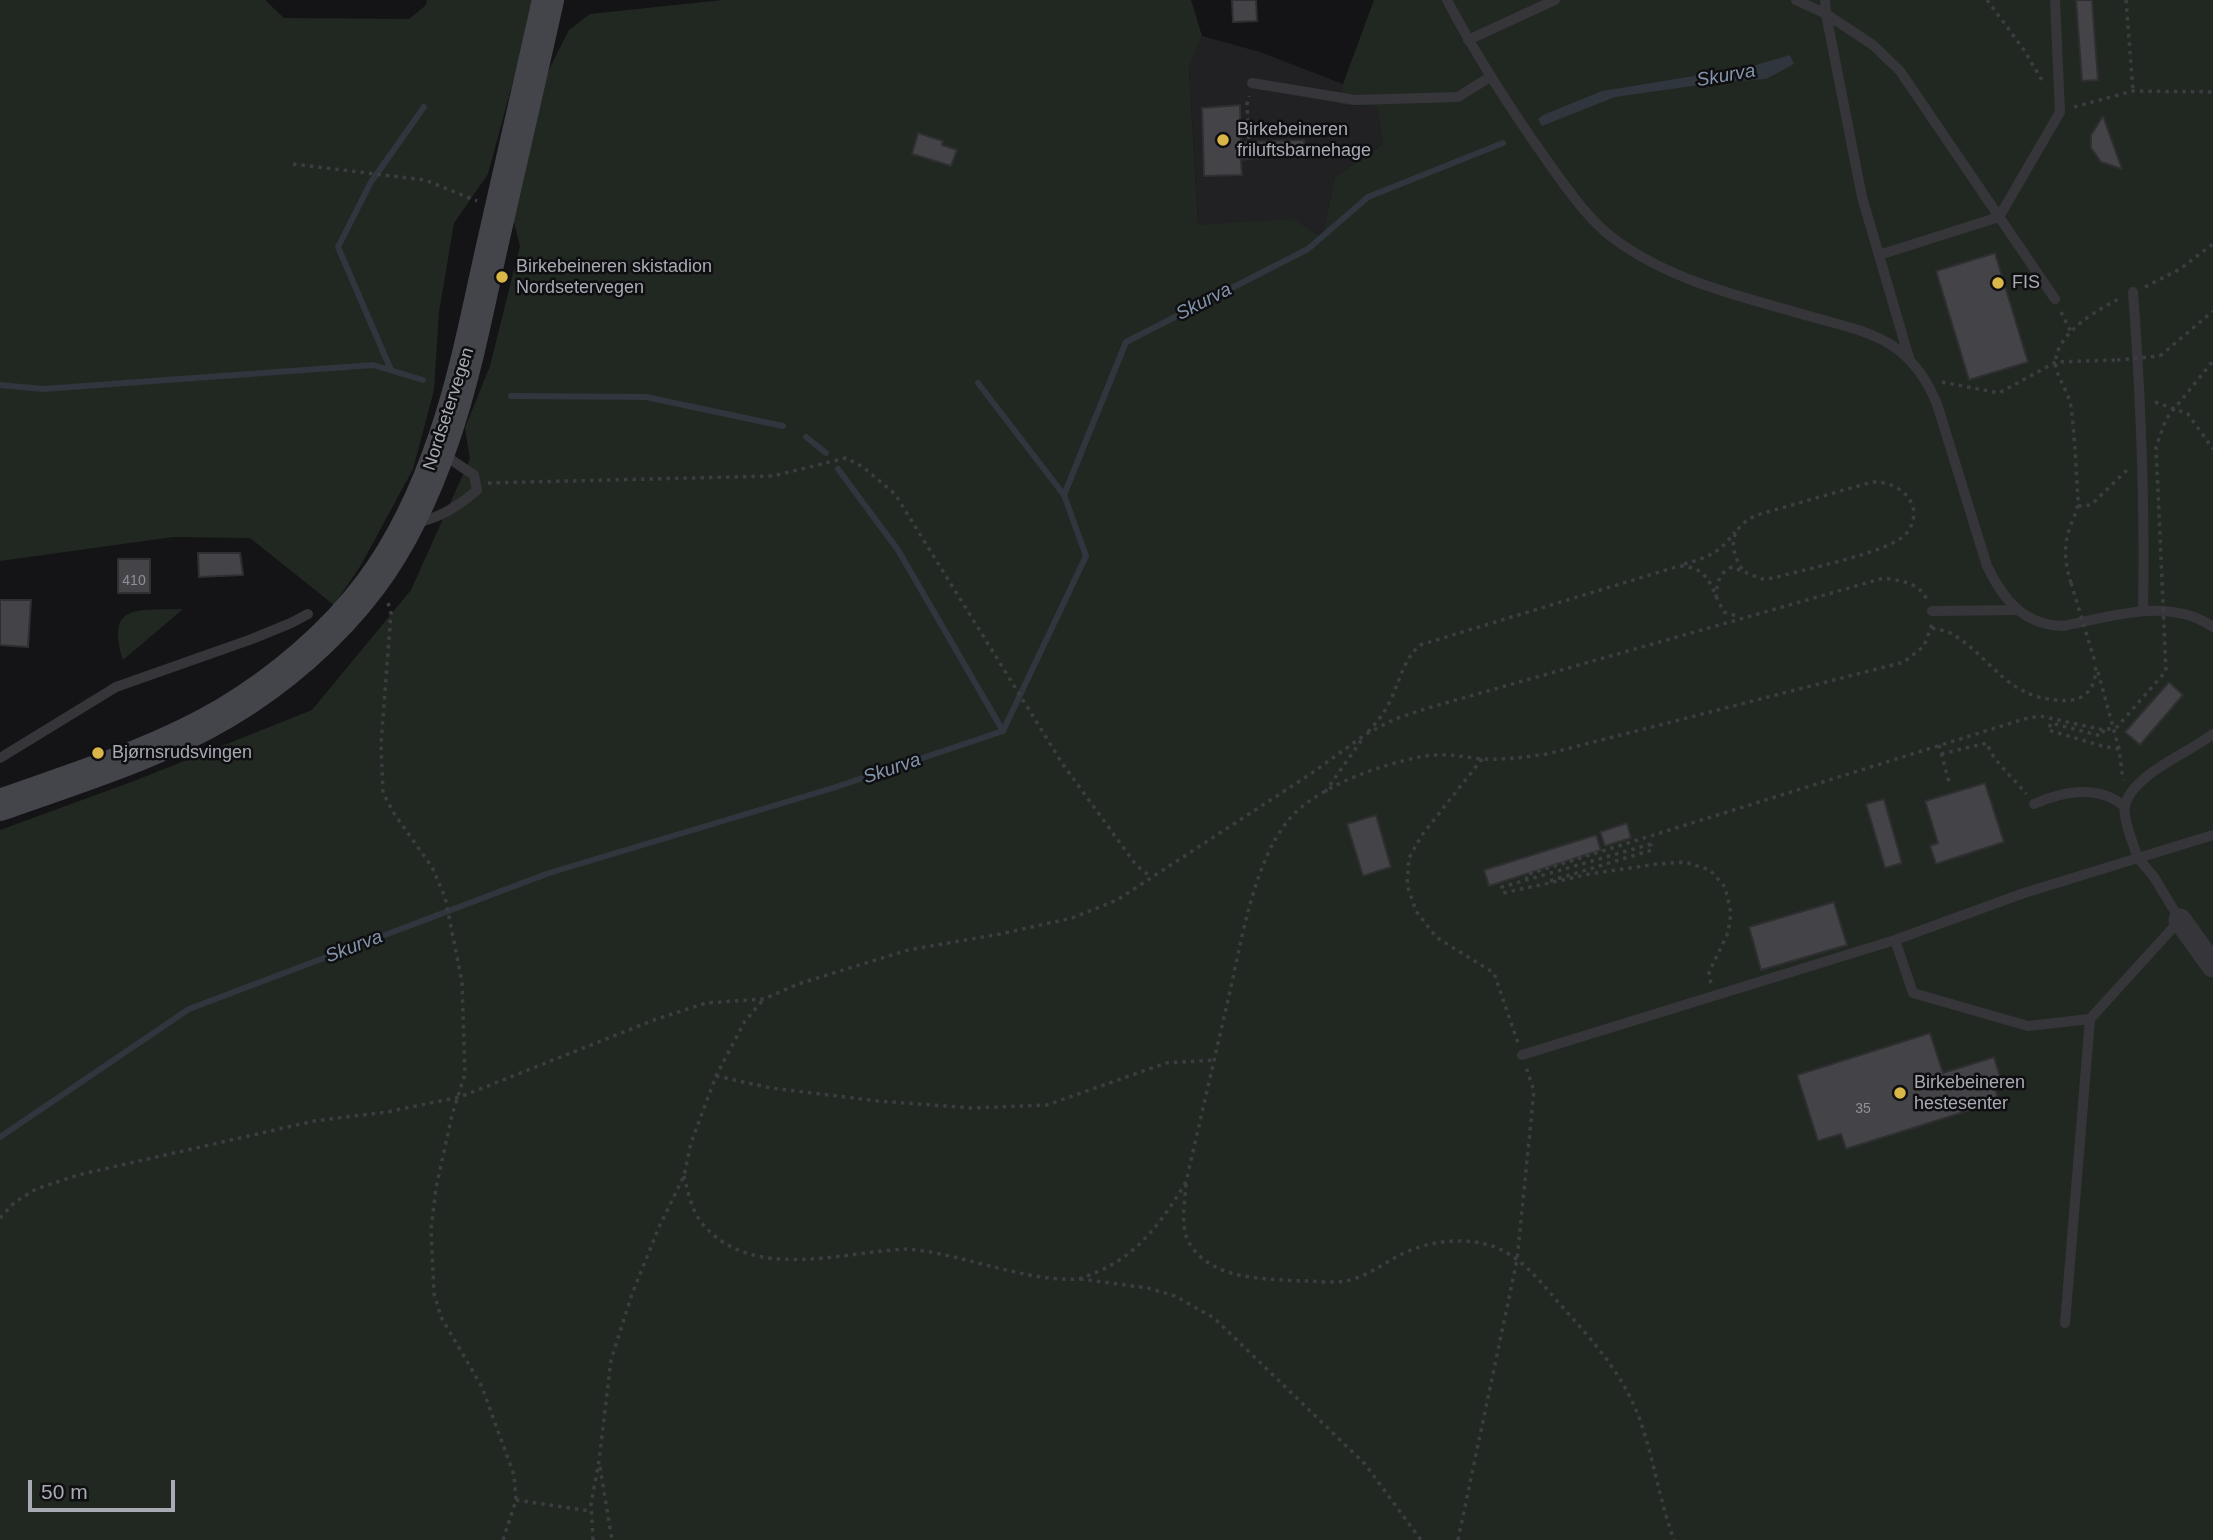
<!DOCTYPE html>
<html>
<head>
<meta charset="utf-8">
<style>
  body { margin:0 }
  #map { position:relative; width:2213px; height:1540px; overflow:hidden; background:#141416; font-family:Helvetica,sans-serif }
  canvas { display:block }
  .scale { position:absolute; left:28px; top:1480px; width:147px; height:32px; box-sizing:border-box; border:4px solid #a8aab4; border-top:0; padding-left:9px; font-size:21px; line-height:24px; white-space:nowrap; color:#a8aab4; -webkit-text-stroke:5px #0f0f11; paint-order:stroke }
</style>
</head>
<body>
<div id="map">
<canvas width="2213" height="1540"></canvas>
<div class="scale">50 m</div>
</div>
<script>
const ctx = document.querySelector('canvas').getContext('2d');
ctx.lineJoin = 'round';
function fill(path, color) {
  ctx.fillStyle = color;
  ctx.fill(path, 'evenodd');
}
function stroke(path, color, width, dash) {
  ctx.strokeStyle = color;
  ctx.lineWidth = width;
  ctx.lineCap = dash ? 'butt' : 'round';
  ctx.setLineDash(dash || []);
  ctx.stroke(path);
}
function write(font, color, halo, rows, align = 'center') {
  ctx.font = font + ' Helvetica,sans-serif';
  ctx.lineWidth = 5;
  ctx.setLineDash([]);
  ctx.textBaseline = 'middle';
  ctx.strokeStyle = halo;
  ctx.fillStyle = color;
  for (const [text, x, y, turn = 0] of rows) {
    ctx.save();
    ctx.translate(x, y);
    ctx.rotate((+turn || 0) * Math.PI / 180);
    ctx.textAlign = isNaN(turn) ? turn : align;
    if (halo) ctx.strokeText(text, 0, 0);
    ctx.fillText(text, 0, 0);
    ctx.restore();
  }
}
const built = new Path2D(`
  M1202 36 1260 52 1343 84 1341 105 1377 106 1383 144 1335 177 1322 239 1198 225 1189 66Z`);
const green = new Path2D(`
  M0 0H265L284 18 409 19 426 5 427 0H535L488 174 454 223 439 312 434 390 413 469 361 565 334 605 250 538 173 537 0 561Z
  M723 0H1191L1202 36 1189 67 1198 225 1293 219 1322 238 1335 177 1383 144 1377 106 1340 105 1343 84 1374 0H2213V1540H0V830L134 781 312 710 411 590 470 459 465 428 490 366 520 246 511 210 542 83 569 30 590 14Z
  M183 609 123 660C105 601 140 611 183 609Z`);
const water = new Path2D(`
  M1790 55 1794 64 1766 79 1713 83 1615 97 1542 126 1538 119 1543 115 1602 91 1749 67Z`);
const stream = new Path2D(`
  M391 370 338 247 371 182 424 107
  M978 383 1064 495
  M0 385 43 389 373 365 423 380
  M511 396 646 397 783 426
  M806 437 826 453
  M838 469 898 550 1003 731
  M0 1137 189 1009 549 873 833 788 1003 731 1086 556 1064 495 1126 342 1308 249 1368 197 1503 143`);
const building = new Path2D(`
  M1232 0H1256L1257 21 1233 22Z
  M2076 0H2092L2098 80 2082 81Z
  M1240 105 1241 142 1304 140 1305 150 1241 160 1242 175 1204 176 1202 108Z
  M2103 116 2122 169 2101 162 2091 148V135Z
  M918 133 943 141 942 145 957 150 951 166 912 154Z
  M1995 253 2028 362 1969 380 1936 271Z
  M198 553H240L243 575 199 577Z
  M118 559H150V593H118Z
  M0 600H31L28 647 0 645Z
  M2169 682 2183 695 2140 745 2125 732Z
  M1985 783 2004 842 1936 864 1930 846 1938 843 1925 801Z
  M1884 799 1902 863 1885 868 1866 804Z
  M1376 815 1391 867 1363 876 1347 824Z
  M1627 823 1631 838 1605 846 1600 832Z
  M1596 835 1601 850 1489 886 1484 870Z
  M1834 902 1847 945 1761 970 1749 927Z
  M1930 1033 1943 1073 1994 1057 2002 1083 1994 1086 1999 1101 1846 1149 1841 1134 1818 1141 1797 1075Z`);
const path = new Path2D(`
  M1987 0 2024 50 2043 82
  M2126 0 2133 91
  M2074 107 2133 91 2213 92
  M1249 139 1247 104 1249 96
  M293 164 425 180 477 201
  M2145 287 2180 269 2213 244
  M2061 312 2071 332
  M2160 356 2213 311
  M1942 382 1999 393 2056 362 2117 360
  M2155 402 2188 414 2213 449
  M488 483 773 476 846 458 863 467 895 494 1062 763 1136 865 1151 877
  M2078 506 2091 505 2128 469
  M1684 564C1709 557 1719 553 1735 532
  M2071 583C2065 564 2063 546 2070 527 2074 517 2078 509 2078 499 2076 469 2075 438 2071 407 2069 393 2059 381 2056 367 2051 337 2096 310 2119 299
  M1716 598C1717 583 1718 574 1732 567L1762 579 1774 578C1801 570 1891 552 1906 534 1927 507 1902 481 1872 482L1757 515C1731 527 1727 545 1742 569
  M388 603 391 613 381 744 383 793 395 815 432 867 445 897 462 982 465 1074 452 1115 436 1188 431 1229 434 1294 441 1317 482 1387 514 1475 516 1500 503 1540
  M1932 628C1940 630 1950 631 1957 637 1993 661 2007 696 2056 700 2065 701 2075 701 2083 696 2094 689 2097 675 2095 662
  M2098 672 2119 749 2123 780
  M2104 730 2101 736 2051 723 2048 730 2102 746 2119 749
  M1368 732C1377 722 1385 712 1391 699 1400 680 1404 659 1420 645L1679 566C1711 567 1710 588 1724 612L1740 617
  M1939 745 1949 782
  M1941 754 1987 743C1992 761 2014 778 2026 794
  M1482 759 1422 835 1409 858 1407 885 1416 911 1436 937 1494 973 1518 1043
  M1325 792 1363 738
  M1651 844 1502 887 1503 893 1590 874 1657 864 1685 862 1710 870 1725 887 1731 913 1728 933 1709 972 1711 984
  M1550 881 1652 850 1651 844
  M716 1076 771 1088 878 1101 973 1108 1047 1105 1166 1063 1214 1060
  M684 1176C688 1191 691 1209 701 1222 750 1283 840 1252 907 1249 960 1253 1025 1282 1077 1279 1083 1279 1090 1274 1097 1272 1138 1255 1164 1219 1186 1182 1200 1121 1214 1061 1228 1000 1241 945 1254 853 1295 813 1325 784 1380 765 1420 757 1442 752 1462 757 1483 759 1505 760 1525 757 1547 754L1904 662 1924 646 1932 624
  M1186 1184C1185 1203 1179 1229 1191 1246 1214 1280 1266 1279 1303 1281 1318 1281 1335 1284 1350 1280 1370 1275 1385 1262 1402 1254 1428 1241 1467 1236 1495 1247 1522 1258 1540 1281 1558 1302 1592 1340 1624 1374 1641 1423 1654 1461 1660 1502 1674 1540
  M0 1218 15 1202 36 1189 78 1175 314 1121 387 1112 460 1097 654 1020 706 1003 764 999 798 984 908 950 1000 934 1072 918 1117 900 1312 773 1366 734 1395 719 1428 708 1884 578C1901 581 1919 582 1927 600
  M1080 1279 1148 1288 1175 1296 1214 1318 1365 1464 1421 1540
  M600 1467 612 1540
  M516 1500 590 1511
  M593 1540 591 1504 599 1461 611 1360 632 1294 659 1227 684 1176 691 1143 716 1076 745 1021 763 1000
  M1458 1540 1517 1260 1534 1091 1526 1067`);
const lane = new Path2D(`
  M1447 0C1477 57 1511 110 1548 162 1568 190 1589 221 1617 241 1674 282 1743 297 1809 316 1836 324 1869 330 1893 346 1915 362 1927 380 1937 404L1987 566C2003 599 2023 625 2063 626 2110 617 2169 596 2213 627
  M1796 0 1826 14 1873 45 1900 71 2055 299
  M1825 0 1826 14 1862 197 1909 358
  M1468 40 1555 0
  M1252 83 1355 100 1458 97 1490 77
  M1879 255 1999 217 2060 112 2055 0
  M2133 292C2141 399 2145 505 2143 611
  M414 523C438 519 459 506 477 490L474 475 441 453
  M1932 611 2016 610
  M0 758 116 687 252 639 291 623 308 614
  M2034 804C2063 791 2099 784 2125 807
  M1895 940 1913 993 2028 1026 2090 1019
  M1522 1055 1895 940 2024 893 2138 858C2134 846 2122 818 2125 805 2133 774 2189 753 2213 734
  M2065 1323 2090 1019 2180 920 2154 877 2138 858 2213 835`);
const street = new Path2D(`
  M2180 920 2213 966`);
const secondary = new Path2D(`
  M0 805C75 778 156 754 225 713 279 681 333 635 371 584 403 541 427 488 444 438 466 374 478 308 493 242 511 162 530 81 548 0`);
const pathBridge = new Path2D(`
  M2117 360 2160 356
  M2071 583 2095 662
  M1527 880 1526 875 2024 719 2040 716 2104 730 2117 727 2166 671 2156 447 2166 419 2213 361`);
const markers = [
  [1223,140,7,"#dab648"],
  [502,277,7,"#dab648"],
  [1998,283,7,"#dab648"],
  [98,753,7,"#dab648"],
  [1900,1093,7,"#dab648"]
];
const numberNames = [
  ["410",134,581],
  ["35",1863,1109]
];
const poiNames = [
  ["Birkebeineren",1237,130],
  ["friluftsbarnehage",1237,151],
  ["Birkebeineren skistadion",516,267],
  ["Nordsetervegen",516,288],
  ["FIS",2012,283],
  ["Bjørnsrudsvingen",112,753],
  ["Birkebeineren",1914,1083],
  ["hestesenter",1914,1104]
];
const streetNames = [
  ["Nordsetervegen",449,409,-72]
];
const waterNames = [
  ["Skurva",1726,76,-10],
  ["Skurva",1204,302,-27],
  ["Skurva",892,769,-19],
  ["Skurva",354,947,-21]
];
fill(built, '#212023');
fill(green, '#212822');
fill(water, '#2f363d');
stroke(stream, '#2f363d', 6);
fill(building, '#444448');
stroke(building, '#2f2f31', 2);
stroke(path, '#3c3d41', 3.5, [3.5, 5]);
stroke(lane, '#36363a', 10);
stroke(street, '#36363a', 23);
stroke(secondary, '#44454a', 32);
stroke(pathBridge, '#3c3d41', 3.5, [3.5, 5]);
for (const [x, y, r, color] of markers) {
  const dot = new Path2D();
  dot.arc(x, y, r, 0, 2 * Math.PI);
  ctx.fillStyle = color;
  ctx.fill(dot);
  stroke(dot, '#0f0f11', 2.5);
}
write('14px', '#8f9099', null, numberNames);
write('18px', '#a8aab4', '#0f0f11', poiNames, 'left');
write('18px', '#a8aab4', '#0f0f11', streetNames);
write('italic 19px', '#8395ab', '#0f0f11', waterNames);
</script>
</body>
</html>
